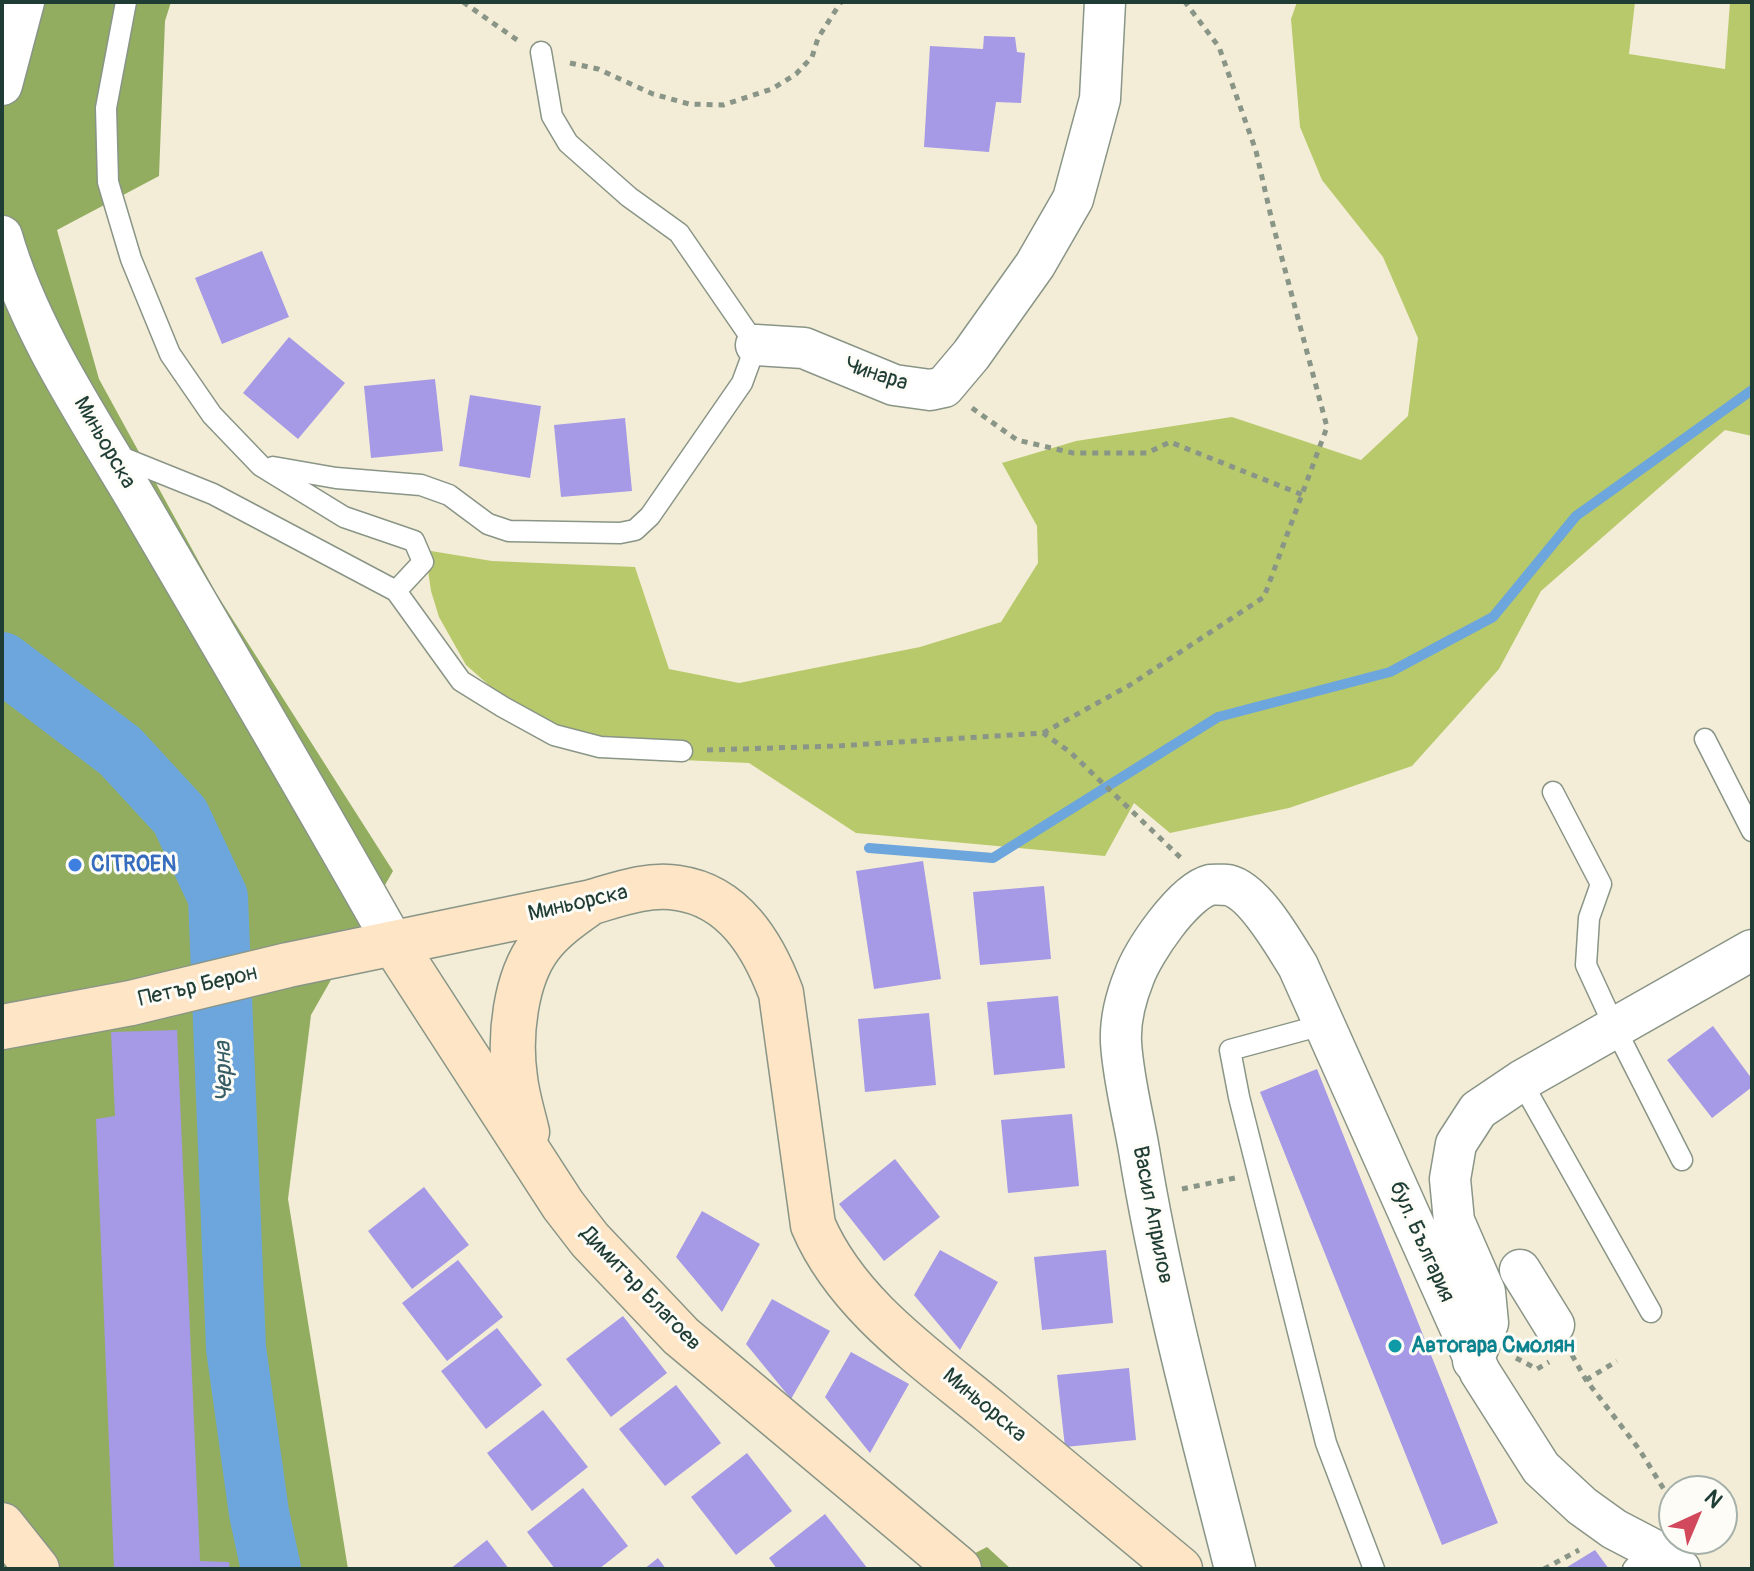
<!DOCTYPE html>
<html>
<head>
<meta charset="utf-8">
<style>
  body { margin:0 }
  #map { position:relative; width:1754px; height:1571px; overflow:hidden; background:#f3edd7; font-family:Pangolin,sans-serif }
  canvas { display:block }
  .frame { position:absolute; inset:0; border:4px solid #1f3d34; pointer-events:none }
  .north { position:absolute; left:1658px; top:1475px; width:80px; height:80px; box-sizing:border-box; background:#fdfcf7; border:2px solid #a4b0a9; border-radius:50%; rotate:44deg; font-size:22px; font-weight:700; line-height:32px; text-align:center; color:#1f3d34 }
  .north::after { content:''; display:block; margin:auto; width:28px; height:36px; background:#d1495b; clip-path:polygon(50% 0,100% 100%,50% 72%,0 100%) }
</style>
</head>
<body>
<div id="map">
<canvas width="1754" height="1571"></canvas>
<div class="frame"></div>
<div class="north">N</div>
</div>
<script>
const ctx = document.querySelector('canvas').getContext('2d');
ctx.lineJoin = 'round';
function fill(path, color) {
  ctx.fillStyle = color;
  ctx.fill(path, 'evenodd');
}
function stroke(path, color, width, dash) {
  ctx.strokeStyle = color;
  ctx.lineWidth = width;
  ctx.lineCap = dash ? 'butt' : 'round';
  ctx.setLineDash(dash || []);
  ctx.stroke(path);
}
function write(font, color, halo, rows, align = 'center') {
  ctx.font = font + ' Pangolin,sans-serif';
  ctx.lineWidth = 6;
  ctx.setLineDash([]);
  ctx.textBaseline = 'middle';
  ctx.strokeStyle = halo;
  ctx.fillStyle = color;
  for (const [text, x, y, turn = 0] of rows) {
    ctx.save();
    ctx.translate(x, y);
    ctx.rotate((+turn || 0) * Math.PI / 180);
    ctx.textAlign = isNaN(turn) ? turn : align;
    if (halo) ctx.strokeText(text, 0, 0);
    ctx.fillText(text, 0, 0);
    ctx.restore();
  }
}
const green = new Path2D(`
  M1297 2H1635L1629 54 1725 69 1730 2H1752V436L1725 430 1541 591 1499 669 1412 766 1289 808 1170 833 1134 803 1105 856 856 833 749 763 614 757 516 709 466 665 439 617 431 591 425 550 492 561 635 567 669 669 739 683 920 647 1001 622 1038 563 1037 526 1002 463 1076 441 1232 417 1361 460 1408 416 1418 338 1383 257 1322 180 1300 127 1291 19Z`);
const forest = new Path2D(`
  M2 2H171L165 21 159 176 57 230 99 379 216 593 393 871 311 1015 288 1199 348 1569H2Z
  M987 1547 1011 1569H944Z`);
const stream = new Path2D(`
  M869 848 993 858 1218 717 1390 672 1493 617 1576 516 1752 390`);
const river = new Path2D(`
  M2 662 120 751 180 816 218 897 236 1348 259 1513 271 1569`);
const building = new Path2D(`
  M984 36 1015 37 1017 52 1025 53 1021 103 996 102 989 152 924 147 930 46 983 49Z
  M262 251 289 317 222 344 195 278Z
  M289 337 345 383 298 439 243 393Z
  M435 379 443 451 371 458 364 386Z
  M470 395 541 406 530 478 459 466Z
  M625 418 632 491 561 497 554 425Z
  M923 861 941 979 874 989 856 871Z
  M1044 886 1051 959 980 965 973 892Z
  M1058 996 1065 1068 994 1075 987 1002Z
  M929 1013 936 1085 865 1092 858 1019Z
  M1713 1026 1752 1079V1087L1712 1118 1667 1060Z
  M177 1030 200 1561 229 1562 230 1569H114L96 1119 115 1116 111 1032Z
  M1317 1069 1498 1523 1442 1545 1260 1092Z
  M1072 1114 1079 1186 1008 1193 1001 1120Z
  M895 1159 940 1217 884 1261 839 1204Z
  M424 1187 469 1245 412 1289 368 1231Z
  M702 1211 760 1244 722 1312 676 1257Z
  M940 1250 998 1282 960 1350 914 1295Z
  M1106 1250 1113 1323 1042 1330 1034 1257Z
  M458 1260 503 1317 447 1361 402 1303Z
  M772 1299 830 1331 791 1399 746 1344Z
  M623 1316 667 1373 611 1417 566 1359Z
  M497 1328 542 1385 486 1429 441 1371Z
  M851 1352 909 1384 870 1453 825 1397Z
  M1129 1368 1136 1440 1065 1447 1057 1375Z
  M676 1385 721 1443 665 1486 619 1429Z
  M543 1410 588 1467 532 1511 487 1453Z
  M747 1453 792 1511 736 1555 691 1497Z
  M583 1488 628 1546 599 1569H555L527 1532Z
  M825 1514 868 1569H777L769 1558Z
  M487 1540 509 1569H450Z
  M1595 1550 1609 1569H1564Z
  M658 1558 666 1569H644Z`);
const path = new Path2D(`
  M463 2 520 42
  M570 63 598 69 653 94 689 104 723 105 772 89 796 74 812 57 818 38 841 2
  M972 408 1017 440 1073 453H1147L1170 442 1303 495
  M1043 733 1130 685 1264 597 1327 427 1272 221 1256 151 1219 47 1185 2
  M707 750 837 746 1043 733 1070 752 1183 860
  M1182 1189 1235 1178
  M1572 1355 1586 1380 1639 1449 1673 1504
  M1516 1358 1537 1369 1549 1362
  M1586 1380 1617 1361
  M1544 1569 1579 1550`);
const lane = new Path2D(`
  M126 2 106 108 108 182 131 259 170 354 212 415 261 466 344 517 414 541 423 562 396 591 461 681 503 707 554 735 600 747 682 751
  M116 455 213 494 396 591
  M273 467 336 478 421 485 449 495 488 524 509 531 620 533 635 530 650 516 742 383 756 345 679 233 629 197 568 143 552 116 541 52
  M1705 739 1752 831
  M1553 792 1601 884 1589 918 1586 965 1615 1028 1682 1160
  M1326 1024 1230 1050 1239 1097 1326 1443 1374 1569
  M1521 1081 1651 1312
  M1633 1569 1644 1557 1658 1552`);
const street = new Path2D(`
  M2 85 24 2
  M2 236C31 336 95 427 147 517 230 659 313 800 394 944
  M756 345 804 348 894 385 930 390 944 387 971 355 1035 265 1073 199 1100 99 1105 2
  M1520 1270 1554 1325
  M1473 1361 1488 1323 1485 1292 1454 1221 1450 1179 1456 1144 1478 1110 1521 1081 1752 950
  M1235 1569C1200 1430 1162 1291 1139 1150 1133 1115 1123 1078 1121 1042 1120 1020 1126 997 1134 977 1143 952 1183 892 1210 885 1214 884 1224 885 1228 885 1255 891 1284 944 1298 966L1480 1372 1541 1468 1582 1506 1614 1529 1658 1552 1680 1569`);
const secondary = new Path2D(`
  M394 944 563 1205 590 1240 681 1336 959 1569
  M2 1027 131 1003 288 965 592 902C619 894 649 883 678 888 734 896 763 945 781 993L813 1225C847 1305 927 1359 992 1413 1055 1465 1118 1517 1180 1569
  M527 1132C523 1115 517 1096 515 1078 509 1037 515 979 540 946 553 929 570 917 587 905
  M2 1525 37 1569`);
const markers = [
  [75,865,8,"#3f7fe0"],
  [1395,1346,8,"#0f9aa8"]
];
const streetNames = [
  ["Чинара",876,375,18],
  ["Миньорска",104,443,60],
  ["Миньорска",578,904,-13],
  ["Петър Берон",198,987,-13],
  ["Васил Априлов",1152,1215,79],
  ["бул. България",1421,1242,66],
  ["Димитър Благоев",640,1289,46],
  ["Миньорска",984,1406,40]
];
const shopNames = [
  ["CITROEN",91,865]
];
const cultureNames = [
  ["Автогара Смолян",1411,1346]
];
const waterNames = [
  ["Черна",225,1072,-92]
];
fill(green, '#b8c96c');
fill(forest, '#92ad60');
stroke(stream, '#6ca6dc', 10);
stroke(river, '#6ca6dc', 60);
fill(building, '#a699e5');
stroke(lane, '#899586', 23);
stroke(street, '#899586', 43);
stroke(secondary, '#899586', 47);
stroke(path, '#899586', 5, [6, 6]);
stroke(lane, '#fff', 20);
stroke(street, '#fff', 40);
stroke(secondary, '#fde5c5', 44);
for (const [x, y, r, color] of markers) {
  const dot = new Path2D();
  dot.arc(x, y, r, 0, 2 * Math.PI);
  ctx.fillStyle = color;
  ctx.fill(dot);
  stroke(dot, '#fdfcf7', 3);
}
write('22px', '#1f3d34', '#fdfcf7', streetNames);
write('bold 22px', '#366cbe', '#fdfcf7', shopNames, 'left');
write('bold 22px', '#0d838f', '#fdfcf7', cultureNames, 'left');
write('italic 24px', '#365c66', '#fdfcf7', waterNames);
</script>
</body>
</html>
